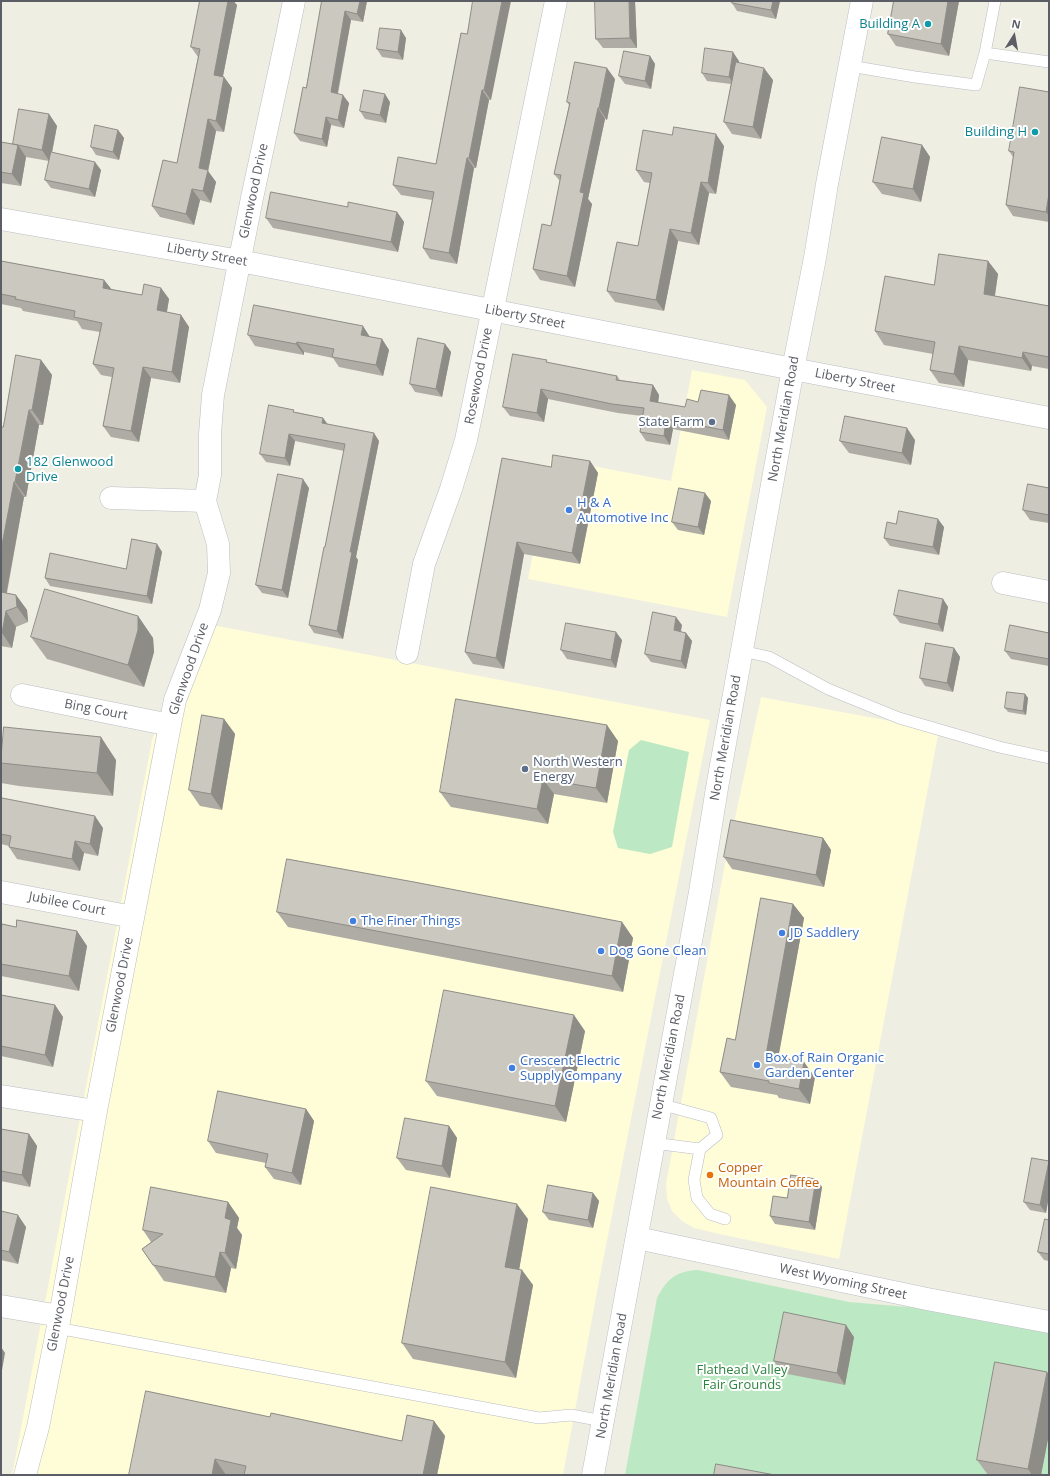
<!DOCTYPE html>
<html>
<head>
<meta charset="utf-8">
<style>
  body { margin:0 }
  #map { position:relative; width:1050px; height:1476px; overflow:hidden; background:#efeee2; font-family:"Open Sans",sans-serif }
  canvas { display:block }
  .frame { position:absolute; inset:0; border:2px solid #5b5e65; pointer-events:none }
  .north { position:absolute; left:994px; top:16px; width:40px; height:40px; -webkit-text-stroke:3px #fff; paint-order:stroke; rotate:11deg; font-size:11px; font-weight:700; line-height:16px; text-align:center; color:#5b5e65 }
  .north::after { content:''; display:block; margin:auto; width:14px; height:18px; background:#5b5e65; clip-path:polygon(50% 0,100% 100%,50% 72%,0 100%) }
</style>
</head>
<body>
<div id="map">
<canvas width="1050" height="1476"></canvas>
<div class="frame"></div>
<div class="north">N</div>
</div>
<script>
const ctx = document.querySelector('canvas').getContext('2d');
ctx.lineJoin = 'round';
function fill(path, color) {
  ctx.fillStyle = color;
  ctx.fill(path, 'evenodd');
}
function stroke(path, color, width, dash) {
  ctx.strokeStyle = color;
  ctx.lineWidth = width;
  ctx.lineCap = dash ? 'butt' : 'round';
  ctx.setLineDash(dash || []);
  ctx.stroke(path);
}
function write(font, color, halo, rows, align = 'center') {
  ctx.font = font + ' "Open Sans",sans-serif';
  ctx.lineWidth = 4;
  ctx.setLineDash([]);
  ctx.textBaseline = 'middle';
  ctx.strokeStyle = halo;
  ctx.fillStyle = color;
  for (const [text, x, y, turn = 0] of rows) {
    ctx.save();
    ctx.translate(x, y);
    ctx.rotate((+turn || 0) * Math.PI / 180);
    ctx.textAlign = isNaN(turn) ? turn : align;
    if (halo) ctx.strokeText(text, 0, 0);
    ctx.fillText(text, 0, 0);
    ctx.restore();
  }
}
const commercial = new Path2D(`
  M692 370 745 380 767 407 727 617 528 579 551 458 671 481Z
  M197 622 710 720 600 1276 563 1475H11L13 1470 152 740Z
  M761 697 939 730 839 1259 719 1234 694 1228 682 1221 672 1211 667 1199 666 1184 724 869Z`);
const green = new Path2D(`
  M641 740 689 752 672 847 650 854 618 848 613 832 629 750Z
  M698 1270 849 1302 943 1310 1049 1330V1475H625L657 1298C667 1279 676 1271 698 1270Z`);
const lane = new Path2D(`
  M985 53 995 1
  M850 66 915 77 976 85 985 53 1049 62
  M742 651 769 657 828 689 899 718 999 747 1049 758
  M660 1104 711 1118 717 1135 700 1149 694 1180 697 1198 710 1214 725 1219
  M653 1143 700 1149
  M57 1328 539 1418 571 1415 603 1421`);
const street = new Path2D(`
  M1 219 240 261 793 369 1049 418
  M111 498 205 501
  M1003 583 1049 592
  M407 653 424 564 451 489 466 440 556 1
  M22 695 170 725
  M1 892 133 917
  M1 1096 96 1111
  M1 1306 60 1316
  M25 1475 38 1427 60 1316 96 1111 170 725 175 700 210 610 219 573 218 544 205 501 210 475V434L213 395 252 198 288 31 294 1`);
const secondary = new Path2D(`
  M637 1238 927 1299 1049 1322
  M593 1475 700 892 718 782 793 369 815 258 827 184 862 1`);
const wall = new Path2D(`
  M200 1H235V3L237 5 223 76 232 88 224 132 216 131 208 171 216 182 211 203 200 200 194 225 160 217 152 206 177 163 198 57 191 47Z
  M322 1H367L363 22 351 20 338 94 349 103 344 128 331 125 327 147 300 141 294 133 306 88Z
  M635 1 637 48H603L596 39Z
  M732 1H780L776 19 737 11 732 3Z
  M894 1H959L949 56 896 46 888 34Z
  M461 33 491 100H489L476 168H474L457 264 430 259 423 248 432 200 401 195 393 185 436 164Z
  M406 38 403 60 382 57 377 49Z
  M650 56 655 64 651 89 625 84 619 76Z
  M739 61 738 63 773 80 761 139 732 134 724 122 731 84 707 81 702 73Z
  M615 79 607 120 605 119 588 199 592 204 575 287 540 280 533 269 551 226 560 181 554 174 569 105 567 102Z
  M1049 92V222L1013 216 1006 205 1013 157 1009 151Z
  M390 102 386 123 365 119 360 111Z
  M49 114 57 126 52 153 101 170 95 197 51 188 45 180 49 161 26 157 21 186 1 183V142L13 145Z
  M118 130 124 138 119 160 96 155 91 147Z
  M922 145 930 157 921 202 882 194 873 182Z
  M724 146 716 194 709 193 699 245 678 241 664 311 615 302 607 291 638 246 650 183 644 182 636 170Z
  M348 207 397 212 404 222 398 252 273 228 266 218Z
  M1 261 104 280 111 289 142 295 161 288 169 299 167 312 181 315 189 327 180 383 151 378 139 442 111 437 103 426 112 377 101 375 93 364 100 332 82 329 77 321 23 311 21 308 1 304Z
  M988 261 998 274 995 296 1049 306V369L1032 366 1031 371 968 360 964 387 939 383 930 370 933 354 884 345 875 331 934 285Z
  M248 335 370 337 382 339 389 350 383 376 339 367 333 358 304 352V355L255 346Z
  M445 344 451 352 442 397 415 392 410 384Z
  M41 360 52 375 43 425H39L26 497H24L7 593 16 595 27 610 28 622 16 627 12 648 1 646V427H3Z
  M548 363 617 376 620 380 653 385 659 395 658 403 685 407 698 402 736 405 729 440 673 429 670 445 646 441 640 432 642 416 618 413 548 399 544 422 510 416 503 407Z
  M296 412 323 418 327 424 379 441 356 557 358 560 343 639 314 633 309 625 325 547 344 451 295 441 290 466 266 462 260 454Z
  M915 440 911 465 849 453 840 441Z
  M590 461 598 473 580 564 524 554 504 669 473 664 465 652 551 467Z
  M309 488 288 598 262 593 256 585Z
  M1049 488V523L1030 520 1023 510Z
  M711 501 704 535 678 530 672 522Z
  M896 524 944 527 939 555 890 546 884 538Z
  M157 544 162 552 152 604 50 586 45 578 126 569Z
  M943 599 948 607 943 632 900 623 894 615Z
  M138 616 153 638 154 652 144 687 47 659 31 637Z
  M682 625 681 632 686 633 692 641 686 669 651 662 645 654Z
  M1049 633V666L1011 659 1005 651Z
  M622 640 616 668 567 659 561 650Z
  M954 648 960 657 953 692 925 686 920 678Z
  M1025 694 1028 698 1026 715 1008 712 1005 708Z
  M224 719 235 734 222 810 200 806 189 790Z
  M618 741 607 803 554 794 548 824 451 807 440 792Z
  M1 758 116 760 113 796 19 786 1 783Z
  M1 802 103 828 98 856 84 853 80 871 17 859 9 847V846L1 844Z
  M823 838 831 850 824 887 732 869 724 857Z
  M793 904 804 918 778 1057 815 1077 810 1104 779 1098 777 1095 731 1087 720 1072 735 1040Z
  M277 912 622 922 633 938 623 992 288 927Z
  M16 927 77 931 87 946 79 991 1 976V929Z
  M1 995 55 1005 63 1017 53 1067 1 1056Z
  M585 1031 566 1122 437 1096 426 1081Z
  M306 1109 314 1121 301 1185 274 1179 265 1167 266 1163 216 1153 208 1141Z
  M449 1126 457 1138 450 1178 406 1170 397 1158Z
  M1 1129 29 1134 37 1146 30 1187 1 1181Z
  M1049 1161 1046 1213 1030 1210 1024 1202Z
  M816 1179 822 1187 815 1230 775 1224 770 1216 787 1198Z
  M593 1193 599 1201 593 1228 549 1220 543 1212Z
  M228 1202 239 1218 237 1228 242 1235 236 1269 231 1268 226 1293 164 1281 142 1249 151 1242 143 1230Z
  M1 1211 26 1227 18 1264 1 1260Z
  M528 1219 519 1269 533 1285 516 1378 413 1359 402 1343Z
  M1049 1220V1261L1044 1260 1038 1252Z
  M854 1337 845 1385 782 1373 774 1361Z
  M270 1417 402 1441 434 1421 445 1436 437 1475H129Z
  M1049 1434 1041 1475H988L977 1460Z`);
const shadedWall = new Path2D(`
  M228 1H235V3L237 5 221 86 214 75Z
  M360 1H367L363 22 357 14Z
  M502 1H511L491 100 484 90Z
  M629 1H635L637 48 630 38Z
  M773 1H780L776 19 771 10Z
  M948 1H959L949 56 941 44Z
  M345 11 351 20 336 101 331 92Z
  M401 30 406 38 403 60 398 52Z
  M733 52 739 61 735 85 729 77Z
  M650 56 655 64 651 89 645 81Z
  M607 68 615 79 607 120 599 108Z
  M764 68 773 80 761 139 753 127Z
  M224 77 232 88 224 132 216 121Z
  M482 90 489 100 476 168 469 158Z
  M385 94 390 102 386 123 380 115Z
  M343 95 349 103 344 128 338 120Z
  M598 108 605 119 588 199 592 204 575 287 567 276 580 192Z
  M49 114 57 126 50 162 42 150Z
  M326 117 331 125 327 147 322 139Z
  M208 119 216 131 208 171 216 182 211 203 203 191 199 168Z
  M118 130 124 138 119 160 113 152Z
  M716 134 724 146 716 194 708 183Z
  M18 145 26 157 21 186 12 174Z
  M922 145 930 157 921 202 913 189Z
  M467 158 474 168 457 264 449 253Z
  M95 162 101 170 95 197 89 189Z
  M701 182 709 193 699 245 691 233Z
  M192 189 200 200 194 225 186 214Z
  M1049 194V216L1046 212Z
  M397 212 404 222 398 252 391 242Z
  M670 229 678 241 664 311 656 300Z
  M988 261 998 274 993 307 984 294Z
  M104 280 113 291 103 288Z
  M161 288 169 299 165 322 157 310Z
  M181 315 189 327 180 383 172 372Z
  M363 326 370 337 368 346 361 335Z
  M382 339 389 350 383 376 376 365Z
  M297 342 304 352V355L296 344Z
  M445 344 451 352 442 397 436 389Z
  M959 346 968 360 964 387 954 374Z
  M1023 352 1032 366 1031 371 1022 358Z
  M41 360 52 375 43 425 32 410Z
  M143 367 151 378 139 442 131 431Z
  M653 385 659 395 657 411 650 401Z
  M541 389 548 399 544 422 537 413Z
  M729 395 736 405 729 440 723 430Z
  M29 410 39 425 26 497 15 482Z
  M323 418 329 426 322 423Z
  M666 419 673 429 670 445 664 436Z
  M907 428 915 440 911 465 902 453Z
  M374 433 379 441 356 557 358 560 343 639 337 631 350 552Z
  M289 434 295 441 290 466 285 458Z
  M590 461 598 473 580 564 572 553Z
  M303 479 309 488 288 598 282 590Z
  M14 482 24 497 4 606 1 601V550Z
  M705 493 711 501 704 535 698 527Z
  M938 519 944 527 939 555 933 547Z
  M517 542 524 554 504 669 496 658Z
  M157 544 162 552 152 604 147 596Z
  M16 595 27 610 28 622 17 607Z
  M943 599 948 607 943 632 938 624Z
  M6 611 16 627 12 648 2 633Z
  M138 616 153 638 154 652 144 687 128 665Z
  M676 617 682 625 679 638 674 630Z
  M616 632 622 640 616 668 611 660Z
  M686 633 692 641 686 669 681 661Z
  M954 648 960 657 953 692 947 683Z
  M1025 694 1028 698 1026 715 1023 711Z
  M224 719 235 734 222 810 211 794Z
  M607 725 618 741 607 803 596 788Z
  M101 737 116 760 113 796 97 773Z
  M543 779 554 794 548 824 537 809Z
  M95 816 103 828 98 856 90 844Z
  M823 838 831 850 824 887 816 875Z
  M75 841 84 853 80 871 72 859Z
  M793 904 804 918 776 1070 766 1055Z
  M622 922 633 938 623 992 612 976Z
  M77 931 87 946 79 991 69 976Z
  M55 1005 63 1017 53 1067 45 1055Z
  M574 1015 585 1031 566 1122 555 1106Z
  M804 1062 815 1077 810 1104 799 1089Z
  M306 1109 314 1121 301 1185 292 1173Z
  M449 1126 457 1138 450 1178 442 1166Z
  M29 1134 37 1146 30 1187 22 1175Z
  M1049 1161V1197L1046 1213 1040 1205Z
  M816 1179 822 1187 815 1230 809 1222Z
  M593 1193 599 1201 593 1228 588 1220Z
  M228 1202 239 1218 237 1228 242 1235 236 1269 225 1253V1218Z
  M517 1204 528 1219 517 1282 505 1267Z
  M18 1215 26 1227 18 1264 9 1252Z
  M220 1252 231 1268 226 1293 215 1277Z
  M522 1270 533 1285 516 1378 505 1362Z
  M846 1325 854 1337 845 1385 837 1373Z
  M1 1347 5 1353 1 1376Z
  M1047 1372 1049 1375V1434L1041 1475H1032L1028 1469Z
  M434 1421 445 1436 437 1475H423Z
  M215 1459 226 1475H212Z`);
const building = new Path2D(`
  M200 1H228L214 75 224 77 216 121 208 119 199 168 208 170 203 191 192 189 186 214 152 206 163 160 177 163 200 49 191 47Z
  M322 1H360L357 14 345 11 331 92 343 95 338 120 326 117 322 139 294 133 303 87 306 88Z
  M473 1H502L484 90H482L469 158H467L449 253 423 248 434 192 393 185 398 157 436 164 461 33 467 34Z
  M595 1H629L630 38 596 39Z
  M732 1H773L771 10 732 3Z
  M894 1H948L941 44 888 34Z
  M380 28 401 30 398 52 377 49Z
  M705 48 733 52 729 77 702 73Z
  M624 51 650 56 645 81 619 76Z
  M575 62 607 68 599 108H598L580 192 584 193 567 276 533 269 542 224 551 226 561 175 554 174 570 103 567 102Z
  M736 62 764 68 753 127 724 122Z
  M1020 87 1049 92V194L1046 212 1006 205 1014 152 1009 151Z
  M364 90 385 94 380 115 360 111Z
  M19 109 49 114 42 150 13 144Z
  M95 125 118 130 113 152 91 147Z
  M674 127 716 134 708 183 701 182 691 233 670 229 656 300 607 291 617 242 638 246 652 173 636 170 643 130 672 135Z
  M882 137 922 145 913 189 873 182Z
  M1 142 18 145 12 174 1 172Z
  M51 152 95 162 89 189 45 180Z
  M271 192 348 207V202L397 212 391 242 266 218Z
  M939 254 988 261 984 294 1049 306V357L1023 352 1022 358 959 346 954 374 930 370 935 342 875 331 885 276 934 285Z
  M1 261 104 280 103 288 142 295 144 284 161 288 157 310 181 315 172 372 143 367 131 431 103 426 114 368 93 364 102 323 74 317 75 311 15 299 16 297 1 294Z
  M254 305 363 326 361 335 382 339 376 365 332 357 334 349 297 342 296 344 248 335Z
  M418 338 445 344 436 389 410 384Z
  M513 354 547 360 546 362 617 376 616 380 653 385 650 401 685 407 687 399 698 402 701 390 729 395 723 430 666 419 664 436 640 432 644 408 612 404 541 389 537 413 503 407Z
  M16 355 41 360 32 410H29L15 482H14L1 550V427H3Z
  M269 405 294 410 293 412 323 418 322 423 374 433 350 552H352L337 631 309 625 324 547H325L345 444 289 434 285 458 260 454Z
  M845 416 907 428 902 453 840 441Z
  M553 455 590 461 572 553 517 542 496 658 465 652 502 458 551 467Z
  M278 474 303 479 282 590 256 585Z
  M1028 484 1049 488V515L1023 510Z
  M679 488 705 493 698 527 672 522Z
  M899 511 938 519 933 547 884 538 887 522 896 524Z
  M132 539 157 544 147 596 45 578 50 553 126 569Z
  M45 589 138 616V630L128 665 31 637Z
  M899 590 943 599 938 624 894 615Z
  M1 592 16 595 17 607 6 611 2 633H1Z
  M653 612 676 617 674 630 686 633 681 661 645 654Z
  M566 623 616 632 611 660 561 650Z
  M1010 625 1049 633V659L1005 651Z
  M926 643 954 648 947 683 920 678Z
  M1007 692 1025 694 1023 711 1005 708Z
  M456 699 607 725 596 788 543 779 537 809 440 792Z
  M202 715 224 719 211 794 189 790Z
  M4 727 101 737 97 773 1 763Z
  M2 798 95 816 90 844 75 841 72 859 9 847 11 836 1 834V802Z
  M731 820 823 838 816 875 724 857Z
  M287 859 414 882 622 922 612 976 277 912Z
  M761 898 793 904 766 1055 804 1062 799 1089 769 1083V1081L720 1072 727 1038 735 1040Z
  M17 920 77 931 69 976 1 964V929L2 924 16 927Z
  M444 990 574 1015 555 1106 426 1081Z
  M1 995 55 1005 45 1055 1 1046Z
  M218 1091 306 1109 292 1173 265 1167 268 1154 208 1141Z
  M405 1118 449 1126 442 1166 397 1158Z
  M1 1129 29 1134 22 1175 1 1171Z
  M1032 1158 1049 1161 1040 1205 1024 1202Z
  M791 1175 816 1179 809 1222 770 1216 773 1196 787 1198Z
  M548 1185 593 1193 588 1220 543 1212Z
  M151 1187 228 1202 225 1218 231 1220 225 1253 220 1252 215 1277 153 1265 142 1249 163 1234 143 1230Z
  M431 1187 517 1204 505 1267 522 1270 505 1362 402 1343Z
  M1 1211 18 1215 9 1252 1 1250Z
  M1045 1219 1049 1220V1254L1038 1252Z
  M784 1312 846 1325 837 1373 774 1361Z
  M995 1362 1047 1372 1028 1469 977 1460Z
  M146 1391 270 1417 271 1413 402 1441 407 1415 434 1421 423 1475H244L246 1466 215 1459 212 1475H129Z
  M716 1464 775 1475H714Z`);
const markers = [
  [928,24,4,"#0f9aa8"],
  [1035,132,4,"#0f9aa8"],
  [712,422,4,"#5c6f8a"],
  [18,469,4,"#0f9aa8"],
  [569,510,4,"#3f7fe0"],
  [525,769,4,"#5c6f8a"],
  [353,921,4,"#3f7fe0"],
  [782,933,4,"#3f7fe0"],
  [601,951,4,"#3f7fe0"],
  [757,1065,4,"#3f7fe0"],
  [512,1068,4,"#3f7fe0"],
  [710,1175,4,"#e8710a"]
];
const cultureNames = [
  ["Building A",920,24],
  ["Building H",1027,132],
  ["182 Glenwood",26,462,"left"],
  ["Drive",26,477,"left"]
];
const streetNames = [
  ["Glenwood Drive",254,191,-78],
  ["Liberty Street",207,255,10],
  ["Liberty Street",525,317,11],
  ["Rosewood Drive",479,376,-79],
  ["Liberty Street",855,381,11],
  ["North Meridian Road",784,419,-80],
  ["Glenwood Drive",189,669,-71],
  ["Bing Court",96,710,11],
  ["North Meridian Road",726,738,-80],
  ["Jubilee Court",67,904,11],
  ["Glenwood Drive",120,985,-79],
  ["North Meridian Road",669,1057,-79],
  ["West Wyoming Street",843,1282,12],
  ["Glenwood Drive",61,1304,-79],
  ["North Meridian Road",612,1376,-80]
];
const serviceNames = [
  ["State Farm",704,422],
  ["North Western",533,762,"left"],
  ["Energy",533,777,"left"]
];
const shopNames = [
  ["H & A",577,503],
  ["Automotive Inc",577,518],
  ["The Finer Things",361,921],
  ["JD Saddlery",790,933],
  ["Dog Gone Clean",609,951],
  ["Box of Rain Organic",765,1058],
  ["Garden Center",765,1073],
  ["Crescent Electric",520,1061],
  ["Supply Company",520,1076]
];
const foodNames = [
  ["Copper",718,1168],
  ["Mountain Coffee",718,1183]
];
const parkNames = [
  ["Flathead Valley",742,1370],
  ["Fair Grounds",742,1385]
];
fill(commercial, '#fffcd8');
fill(green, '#bce9c4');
stroke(lane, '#babcc3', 12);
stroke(street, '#babcc3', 23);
stroke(secondary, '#bdbfc7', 23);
stroke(lane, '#fff', 11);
stroke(street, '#fff', 22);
stroke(secondary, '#fff', 22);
fill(wall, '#aeaca4');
fill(shadedWall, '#8d8c86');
fill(building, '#cac8bf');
stroke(building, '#8d8c86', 1);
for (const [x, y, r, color] of markers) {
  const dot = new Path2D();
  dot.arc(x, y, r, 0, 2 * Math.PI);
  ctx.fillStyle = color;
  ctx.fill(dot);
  stroke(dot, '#fff', 1.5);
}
write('13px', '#0d838f', '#fff', cultureNames, 'right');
write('13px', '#5b5e65', '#fff', streetNames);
write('13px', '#4e5e75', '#fff', serviceNames, 'right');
write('13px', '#366cbe', '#fff', shopNames, 'left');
write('13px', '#c56008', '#fff', foodNames, 'left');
write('13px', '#2c833e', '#fff', parkNames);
</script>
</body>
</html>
